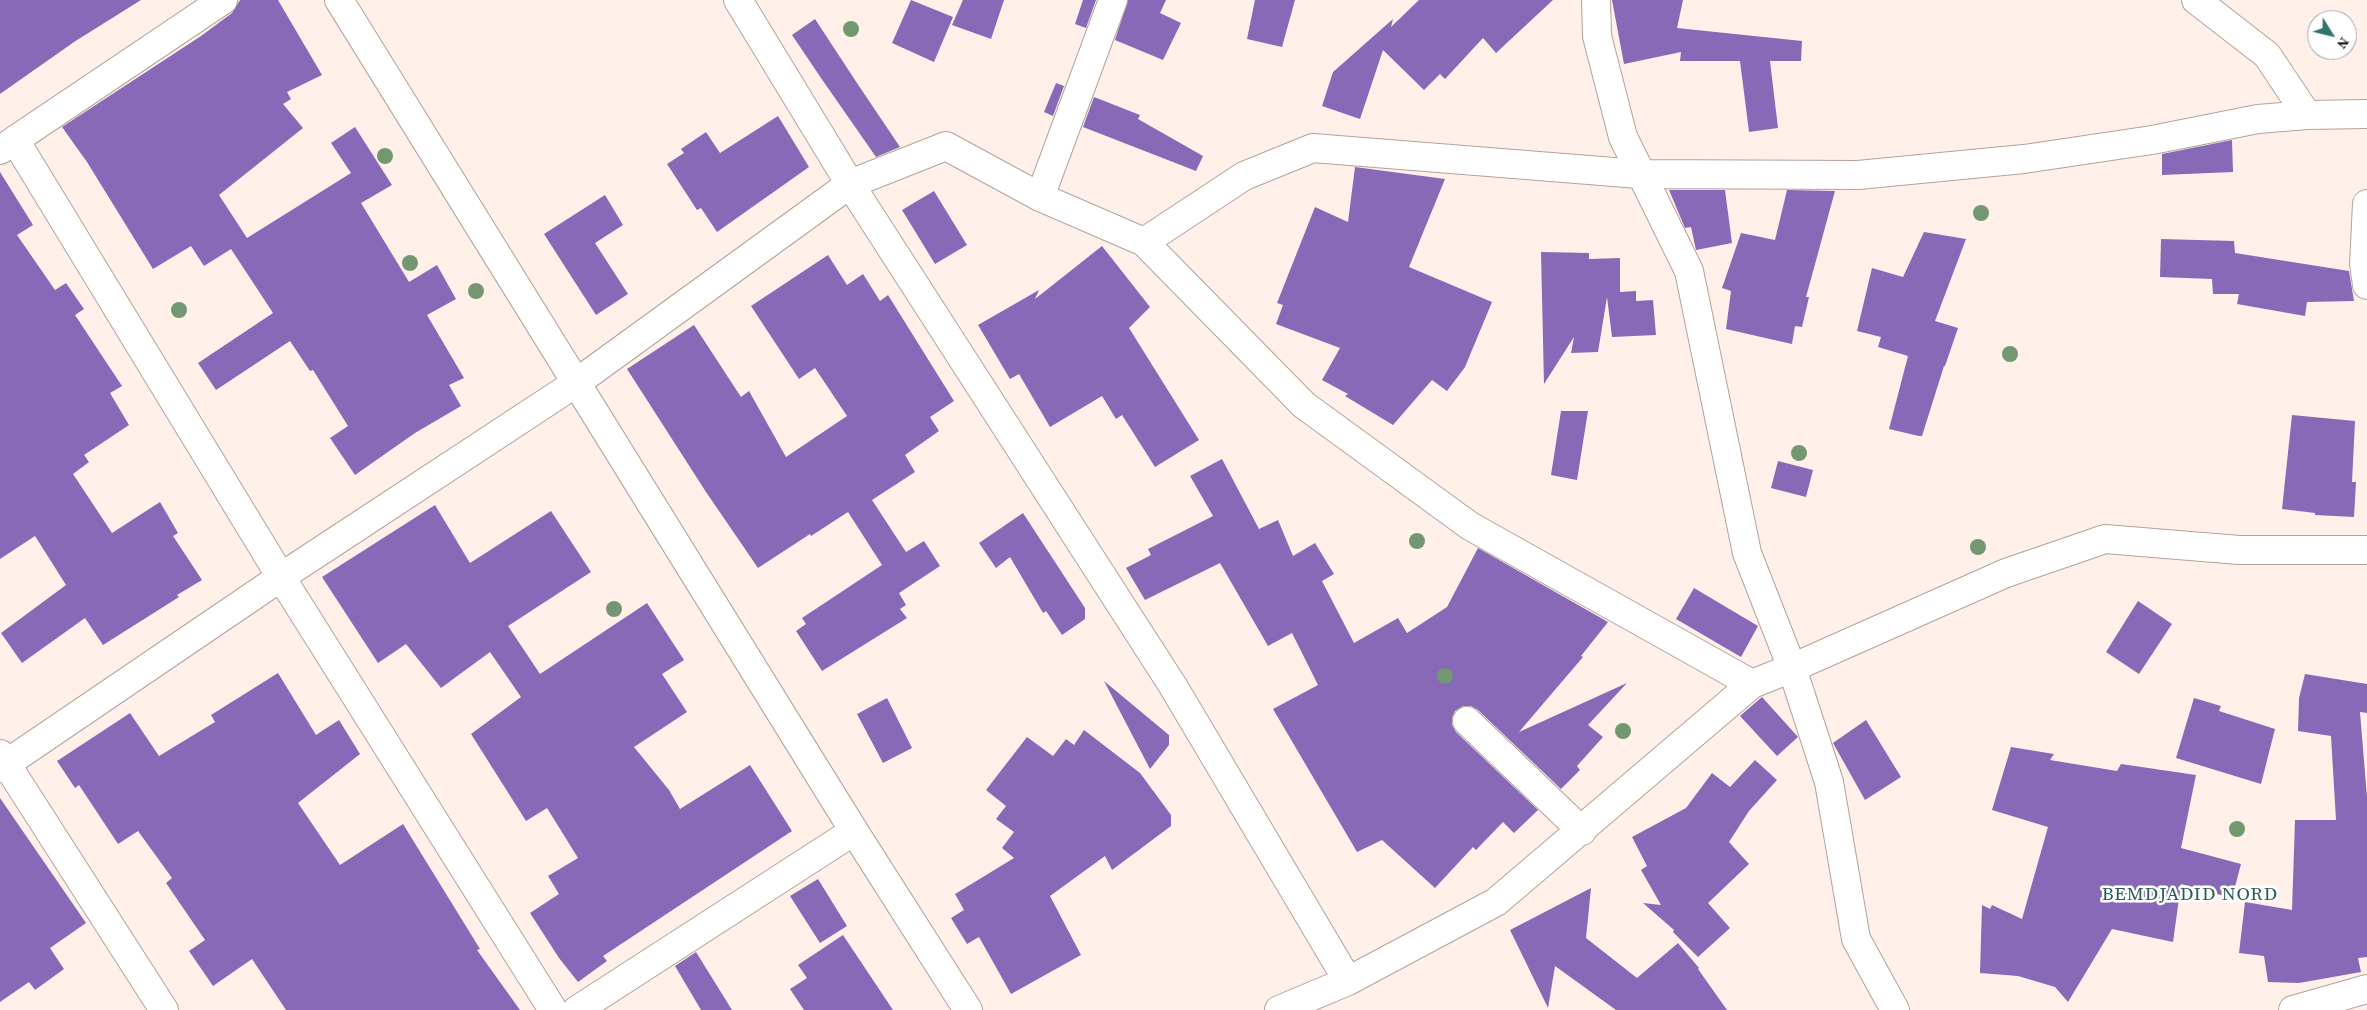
<!DOCTYPE html>
<html>
<head>
<meta charset="utf-8">
<style>
  body { margin:0 }
  #map { position:relative; width:2367px; height:1010px; overflow:hidden; background:#fff0ea; font-family:"Source Serif 4",serif }
  canvas { display:block }
  .north { position:absolute; left:2307px; top:10px; width:50px; height:50px; box-sizing:border-box; background:#fff; border:1px solid #a6a3a2; border-radius:50%; rotate:126deg; font-size:14px; font-weight:700; line-height:20px; text-align:center; color:#201a17 }
  .north::after { content:''; display:block; margin:auto; width:18px; height:22px; background:#2f766c; clip-path:polygon(50% 0,100% 100%,50% 72%,0 100%) }
</style>
</head>
<body>
<div id="map">
<canvas width="2367" height="1010"></canvas>
<div class="north">N</div>
</div>
<script>
const ctx = document.querySelector('canvas').getContext('2d');
ctx.lineJoin = 'round';
function fill(path, color) {
  ctx.fillStyle = color;
  ctx.fill(path, 'evenodd');
}
function stroke(path, color, width, dash) {
  ctx.strokeStyle = color;
  ctx.lineWidth = width;
  ctx.lineCap = dash ? 'butt' : 'round';
  ctx.setLineDash(dash || []);
  ctx.stroke(path);
}
function write(font, color, halo, rows, align = 'center') {
  ctx.font = font + ' "Source Serif 4",serif';
  ctx.lineWidth = 5;
  ctx.setLineDash([]);
  ctx.textBaseline = 'middle';
  ctx.strokeStyle = halo;
  ctx.fillStyle = color;
  for (const [text, x, y, turn = 0] of rows) {
    ctx.save();
    ctx.translate(x, y);
    ctx.rotate((+turn || 0) * Math.PI / 180);
    ctx.textAlign = isNaN(turn) ? turn : align;
    if (halo) ctx.strokeText(text, 0, 0);
    ctx.fillText(text, 0, 0);
    ctx.restore();
  }
}
const building = new Path2D(`
  M0 0H141L74 42 0 94Z
  M240 0H278L322 75 287 92 291 99 283 104 303 128 219 195 247 238 351 173 331 143 355 127 392 185 361 203 409 282 437 265 456 299 427 315 464 378 449 385 461 406 415 433 355 475 330 438 348 426 313 370 310 371 290 341 216 390 198 363 273 313 231 249 204 266 191 246 153 269 87 162 62 127 201 36 232 13Z
  M911 0 953 17 934 62 892 43Z
  M963 0H1004L991 39 952 25Z
  M1083 0H1096L1086 28 1075 24Z
  M1128 0H1166L1160 13 1181 23 1163 60 1115 40Z
  M1255 0H1295L1282 47 1247 39Z
  M1419 0H1553L1496 53 1483 38 1445 79 1440 74 1424 90 1383 50 1360 119 1322 106 1333 72 1393 19 1391 27Z
  M1612 0H1683L1677 28 1802 41 1801 61H1770L1778 128 1749 132 1740 61H1680L1681 52 1624 64Z
  M815 19 857 83 900 147 876 157 821 78 792 35Z
  M1056 83 1064 86 1053 116 1044 112Z
  M1094 97 1140 115 1138 119 1203 156 1196 171 1083 127Z
  M778 116 809 167 717 232 701 208 697 210 667 164 684 153 681 149 706 132 720 153Z
  M2232 140 2233 172 2162 175V154Z
  M1355 167 1445 179 1409 267 1492 302 1465 367 1447 391 1432 380 1393 425 1345 396 1348 394 1322 380 1340 348 1276 324 1283 305 1277 303 1315 207 1348 222Z
  M0 172 33 225 17 235 55 290 66 283 84 309 75 315 122 386 110 393 129 425 84 455 89 462 73 474 112 533 160 502 178 533 173 536 202 580 177 595 179 597 103 645 85 618 22 663 1 633 66 585 35 536 0 559Z
  M1669 190H1725L1732 243 1696 250 1691 227 1685 228Z
  M1787 190 1835 191 1806 297H1809L1802 327 1795 326 1792 344 1726 329 1731 291 1722 288 1741 233 1775 240Z
  M934 191 967 245 935 264 902 210Z
  M605 195 623 225 595 243 628 294 596 315 544 234Z
  M1924 232 1966 239 1935 321 1958 328 1945 366H1944L1922 436H1919L1889 429 1908 356 1878 347 1881 337 1857 331 1872 268 1903 277Z
  M2161 239 2234 241 2235 253 2349 271 2354 301 2307 302 2305 316 2237 304 2239 294H2213L2212 279 2160 277Z
  M1102 246 1150 307 1129 328 1199 440 1155 467 1122 415 1116 419 1102 396 1050 427 1019 374 1010 379 978 325 1039 290 1035 299Z
  M1541 252 1589 253V259L1620 258V292L1636 291V301L1653 300 1656 335 1612 337 1607 297 1598 352 1571 353 1574 337 1544 384Z
  M828 255 847 285 863 274 880 301 888 295 954 401 930 417 939 431 905 455 915 472 872 500 906 552 924 541 940 566 899 593 906 605 900 609 907 618 822 671 796 631 806 624 802 618 882 565 848 512 811 536 810 534 758 568 706 492 627 369 694 325 741 397 749 391 786 457 847 416 815 368 799 379 751 306Z
  M1561 411H1588L1577 480 1551 475Z
  M2292 415 2355 421 2352 482H2356L2354 517 2315 515V513L2282 509Z
  M1222 459 1259 529 1278 520 1293 556 1315 543 1334 574 1322 581 1354 643 1398 618 1407 633 1447 607 1478 548 1608 622 1581 656 1583 657 1519 732 1627 683 1588 725 1603 737 1577 766 1580 770 1561 789 1478 710 1471 706H1463L1455 711 1452 718V725L1456 732 1538 810 1514 833 1503 822 1476 850 1473 847 1435 888 1382 840 1357 852 1273 709 1318 685 1292 633 1268 646 1220 563 1145 600 1126 568 1151 555 1148 549 1213 516 1190 476Z
  M1778 461 1813 470 1806 497 1771 488Z
  M435 505 470 563 551 511 591 572 508 626 540 674 647 603 684 660 662 674 687 712 634 747 669 790 680 809 750 765 792 831 603 956 607 961 578 982 559 958 530 913 559 894 548 876 578 858 547 808 526 821 471 734 521 697 490 652 441 688 406 644 378 663 322 577Z
  M1023 513 1085 608V619L1062 635 1046 611 1043 613 1010 557 996 568 979 543Z
  M1694 588 1758 626 1741 657 1676 619Z
  M2138 601 2172 624 2139 674 2106 652Z
  M278 673 316 735 339 720 360 754 298 803 340 865 403 824 480 949 477 950 520 1010H286L252 959 213 986 189 951 205 940 166 883 172 878 138 831 118 844 79 785 75 788 57 761 130 713 159 756 215 722 211 715Z
  M2305 674 2367 684V713L2360 712 2367 797V957L2358 958 2361 972 2299 983 2268 982 2264 956 2239 953 2245 902 2292 910 2295 820H2336L2331 736 2298 731 2299 698Z
  M1104 681 1169 735V745L1150 769Z
  M1762 697 1798 737 1777 756 1740 716Z
  M887 698 912 748 883 763 857 714Z
  M2194 698 2221 706 2219 711 2275 729 2261 784 2176 758Z
  M1866 720 1901 777 1865 800 1833 743Z
  M1084 730 1140 773 1171 815V826L1112 870 1105 856 1050 896 1081 955 1011 994 979 937 967 944 951 918 964 910 955 894 1014 858 1002 848 1014 832 996 819 1006 806 986 790 1027 737 1053 756 1066 739 1074 745Z
  M2011 747 2054 754 2050 760 2117 771 2121 764 2196 775 2181 848 2241 864 2232 898 2181 884 2173 942 2112 929 2068 1002 2055 987 2018 976 1980 973 1982 905 1990 909 1992 905 2022 919 2048 827 1992 810Z
  M1755 760 1777 780 1749 811 1729 842 1749 864 1708 903 1730 928 1698 957 1673 932 1674 930 1643 903 1661 905 1641 870 1647 866 1632 837 1686 808 1712 773 1730 787Z
  M0 798 86 923 50 948 64 969 35 990 29 982 0 1002Z
  M818 879 847 926 820 943 790 896Z
  M1591 888 1586 938 1637 978 1678 943 1699 968 1698 969 1727 1010H1616L1555 966 1548 1008 1510 930Z
  M843 935 893 1010H804L790 989 807 978 798 965Z
  M696 952 732 1010H701L675 966Z`);
const street = new Path2D(`
  M738 0 850 184 1173 686 1348 981
  M1596 0 1597 36 1623 137 1689 271 1747 553 1792 668 1829 782 1856 939 1895 1010
  M2196 0 2267 55 2307 115 2367 114
  M15 140 281 577 553 1010
  M0 150 223 0
  M1040 197 1113 0
  M2367 204 2364 264 2367 285
  M1144 242 1304 405 1470 526 1752 684
  M1467 721 1582 831
  M0 754 164 1010
  M0 768 281 577 576 383 850 184 946 146 1040 197 1144 242 1244 176 1313 148 1639 174 1858 175 2024 159 2152 140 2258 119 2307 115
  M577 1010 854 831
  M1279 1010 1348 981 1496 902 1752 684 1792 668 2006 573 2105 539 2239 550H2367
  M2293 1010 2367 989`);
const secondary = new Path2D(`
  M339 0 854 831 968 1010`);
const trees = [
  [851,29],
  [385,156],
  [1981,213],
  [410,263],
  [476,291],
  [179,310],
  [2010,354],
  [1799,453],
  [1417,541],
  [1978,547],
  [614,609],
  [1445,676],
  [1623,731],
  [2237,829]
];
const neighbourhoodNames = [
  ["BEMDJADID NORD",2190,895]
];
fill(building, '#8769b8');
stroke(street, '#b2a29a', 30);
stroke(secondary, '#b2a29a', 30);
stroke(street, '#fff', 28);
stroke(secondary, '#fff', 28);
ctx.fillStyle = '#739871';
for (const [x, y] of trees) {
  ctx.beginPath();
  ctx.arc(x, y, 8, 0, 2 * Math.PI);
  ctx.fill();
}
ctx.letterSpacing = '1px';
write('19px', '#265d56', '#fff', neighbourhoodNames);
ctx.letterSpacing = '0px';
</script>
</body>
</html>
